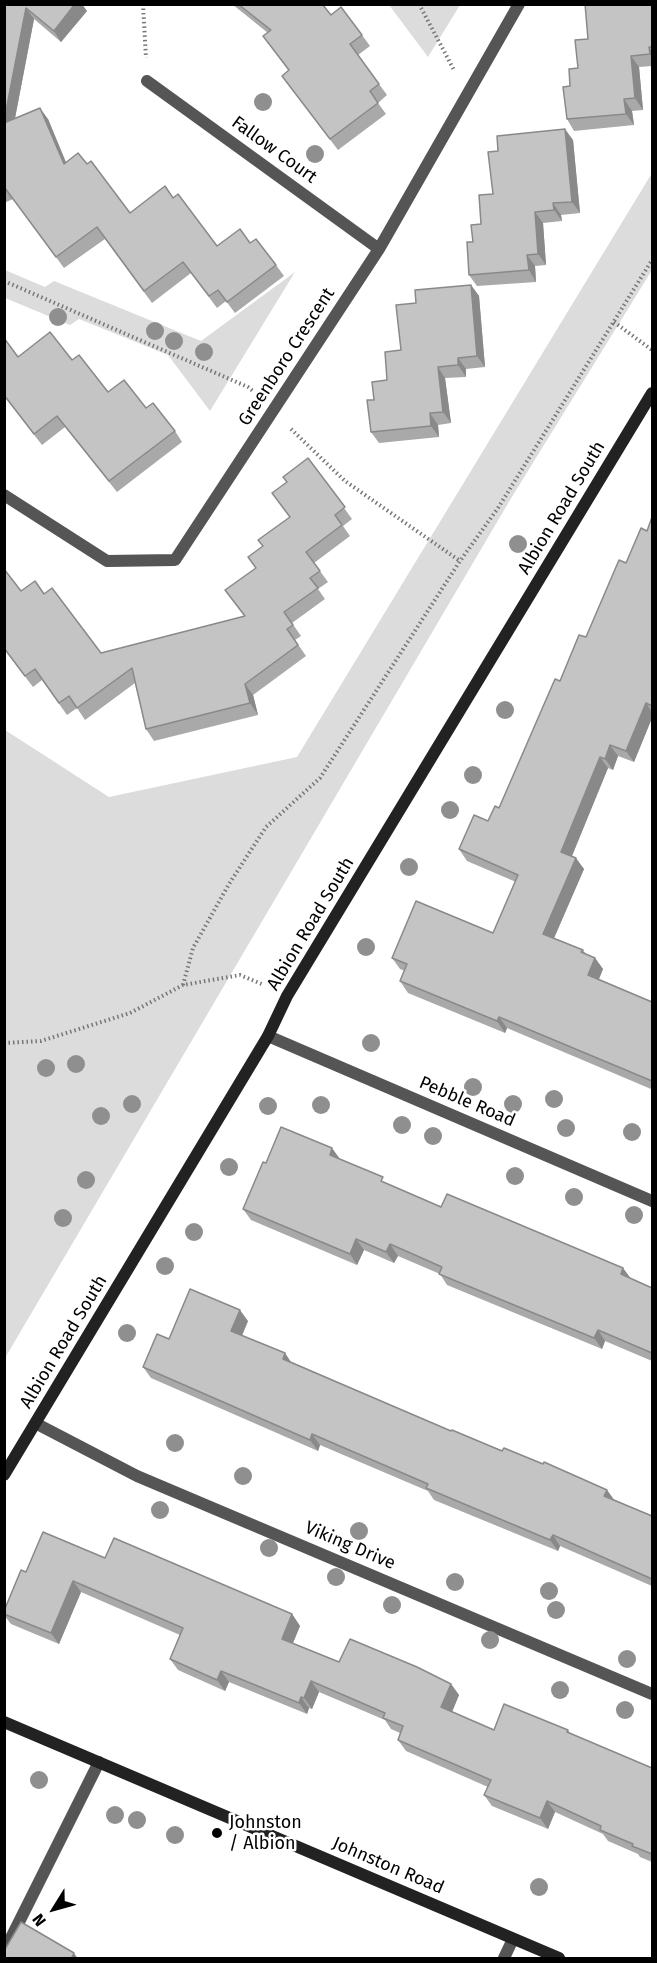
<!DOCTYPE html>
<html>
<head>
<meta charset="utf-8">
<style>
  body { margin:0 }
  #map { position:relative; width:657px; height:1963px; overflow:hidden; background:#fff; font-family:"Fira Sans",sans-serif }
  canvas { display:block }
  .frame { position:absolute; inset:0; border:6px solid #000; pointer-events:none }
  .north { position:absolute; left:24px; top:1879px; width:60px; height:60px; -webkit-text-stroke:4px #fff; paint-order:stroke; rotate:233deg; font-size:16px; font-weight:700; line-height:24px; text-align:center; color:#000 }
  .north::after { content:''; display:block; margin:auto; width:21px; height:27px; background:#000; clip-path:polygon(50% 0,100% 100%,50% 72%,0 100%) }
</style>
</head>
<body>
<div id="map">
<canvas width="657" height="1963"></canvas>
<div class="frame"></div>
<div class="north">N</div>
</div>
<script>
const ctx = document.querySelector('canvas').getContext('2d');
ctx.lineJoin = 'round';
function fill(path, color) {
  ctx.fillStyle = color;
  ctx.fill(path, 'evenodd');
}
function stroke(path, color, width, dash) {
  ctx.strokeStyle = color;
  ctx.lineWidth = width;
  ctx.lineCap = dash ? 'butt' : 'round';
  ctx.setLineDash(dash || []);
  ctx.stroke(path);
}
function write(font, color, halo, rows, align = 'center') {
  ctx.font = font + ' "Fira Sans",sans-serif';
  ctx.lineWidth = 5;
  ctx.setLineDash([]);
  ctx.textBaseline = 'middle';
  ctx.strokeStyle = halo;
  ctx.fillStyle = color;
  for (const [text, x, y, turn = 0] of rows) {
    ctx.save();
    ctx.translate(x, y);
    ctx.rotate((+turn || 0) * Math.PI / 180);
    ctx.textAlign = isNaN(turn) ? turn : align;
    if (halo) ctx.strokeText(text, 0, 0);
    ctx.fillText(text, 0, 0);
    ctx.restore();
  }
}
const green = new Path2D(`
  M389 5H460L428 57Z
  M652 173V270L510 500 5 1358V730L109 797 297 757Z
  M5 270 45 287 54 281 201 341 295 272 210 411 168 355 79 319 70 325 5 298Z`);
const path = new Path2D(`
  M143 4 146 58
  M419 4 454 70
  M4 281 248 387 254 392
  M614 322 652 350
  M291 429 345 481 460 561
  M183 985 193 948 229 884 266 827 320 778 460 561 498 508 652 260
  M4 1043 41 1041 130 1013 183 985 240 975 264 985`);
const lane = new Path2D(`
  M4 1952 99 1762
  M504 1958 513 1939`);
const street = new Path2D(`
  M147 81 379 249
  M4 495 107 561 175 560 379 249 519 4
  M268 1036 652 1201
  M37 1424 137 1476 652 1694`);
const secondary = new Path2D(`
  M4 1475 268 1036 287 996 652 393
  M4 1722 559 1958`);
const trees = [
  [263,102],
  [315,154],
  [58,317],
  [155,331],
  [174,341],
  [204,352],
  [518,544],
  [505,710],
  [473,775],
  [450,810],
  [409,867],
  [366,947],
  [371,1043],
  [76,1064],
  [46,1068],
  [473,1087],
  [554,1099],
  [132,1104],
  [513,1104],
  [321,1105],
  [268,1106],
  [101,1116],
  [402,1125],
  [566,1128],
  [632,1132],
  [433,1136],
  [229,1167],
  [515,1176],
  [86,1180],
  [574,1197],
  [634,1215],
  [63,1218],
  [194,1232],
  [165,1266],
  [127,1333],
  [175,1443],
  [243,1476],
  [160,1510],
  [359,1531],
  [269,1548],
  [336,1577],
  [455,1582],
  [549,1591],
  [392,1605],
  [556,1610],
  [490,1640],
  [627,1659],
  [560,1690],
  [625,1710],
  [39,1780],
  [115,1815],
  [137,1820],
  [175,1835],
  [539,1887]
];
const wall = new Path2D(`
  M4 4 87 11 61 42 34 19 15 118 48 119 66 162 87 164 130 213 173 197 217 246 250 243 276 265 284 276 235 313 226 301 217 308 191 273 152 303 105 239 64 268 13 199 4 203Z
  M232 4H322L331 15 362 35 370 46 358 55 387 95 378 103 386 114 338 150 282 76 289 71 263 36 268 33Z
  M652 4V66L639 67 643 110 632 111 634 125 574 131 567 119 570 86 578 68 588 39Z
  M573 140 580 213 561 215 562 221 543 223 546 265 535 266 536 282 477 286 469 275 473 242 481 224 493 194Z
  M471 285 479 296 485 367 466 369V377L445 378 451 423 438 425 439 437 379 443 371 432 374 400 387 380 401 350 416 303Z
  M4 338 18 357 72 360 108 392 146 408 175 431 182 442 117 492 65 427 42 445 4 396Z
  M308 458 352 519 343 526 350 536 314 563 328 582 318 589 325 599 292 623 301 636 295 640 306 656 253 695 258 715 154 741 146 729 135 683 85 720 77 708 67 715 42 680 33 687 4 649V569L21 591 44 594 101 653 245 617 225 590 256 568 263 546 290 518 287 482Z
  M652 517V718L634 762 618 756 613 770 608 768 572 856 584 869 554 938 583 950 586 954 595 958 603 969 599 979 652 1002V1093L651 1089 507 1028 505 1033 408 993 400 981 405 971 400 969 392 958 493 933 516 882 467 861 459 849 488 821 499 808 560 681 586 637 626 563 647 531Z
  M266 1163 387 1184 441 1207 623 1268 631 1279 652 1288V1361L605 1341 602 1349 447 1285 440 1274 398 1256 394 1263 364 1250 357 1265 251 1220 243 1209Z
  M248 1321 242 1336 292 1362 451 1431 607 1490 613 1499 652 1516V1586L560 1546 558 1551 434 1500 428 1491 320 1445 318 1451 151 1378 143 1367 169 1339Z
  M105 1558 292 1614 300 1626 293 1643 339 1662 451 1684 459 1695 452 1712 494 1730H568L570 1733 652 1768V1862L640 1857 638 1854 608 1841 603 1834 555 1812 548 1829 492 1806 484 1795 488 1787 406 1751 398 1740 400 1733 391 1729 385 1720 319 1692 312 1709 309 1708 307 1714 229 1682 225 1691 178 1670 170 1659 180 1635 81 1592 59 1644 11 1624 4 1615V1611L26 1572Z`);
const shadedWall = new Path2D(`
  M75 4H82L87 11 61 42 54 31Z
  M26 8 34 19 12 134 4 123V121Z
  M649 47 652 52V58L650 54Z
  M631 56 639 67 643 110 635 98Z
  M624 99 632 111 634 125 626 114Z
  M40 108 48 119 71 175 64 164Z
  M565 129 573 140 580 213 572 202Z
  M553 203 561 215 562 221 554 210Z
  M535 212 543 223 546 265 538 254Z
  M527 255 535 266 536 282 529 270Z
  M471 285 479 296 485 367 477 356Z
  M458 358 466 369V377L458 365Z
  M438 367 445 378 451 423 443 412Z
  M430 413 438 425 439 437 431 426Z
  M245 684 253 695 258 715 250 703Z
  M646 703 652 712V718L634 762 626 751Z
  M610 745 618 756 613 770 605 759Z
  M600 757 608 768 569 863 561 852Z
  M576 858 584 869 551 945 543 934Z
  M595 958 603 969 596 986 588 975Z
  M499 1017 507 1028 505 1033 497 1021Z
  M332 1148 340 1159 330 1155Z
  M356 1239 364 1250 357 1265 350 1254Z
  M390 1244 398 1256 394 1263 386 1252Z
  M623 1268 631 1279 621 1274Z
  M240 1310 248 1321 239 1342 231 1331Z
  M598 1330 605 1341 602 1349 594 1338Z
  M285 1353 293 1365 283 1359Z
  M312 1434 320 1445 318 1451 310 1440Z
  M607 1490 615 1501 604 1496Z
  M553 1535 560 1546 558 1551 550 1540Z
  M73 1581 81 1592 59 1644 51 1633Z
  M292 1614 300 1626 290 1650 282 1639Z
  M221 1671 229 1682 225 1691 217 1680Z
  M311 1681 319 1692 312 1709 304 1698Z
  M451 1684 459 1695 449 1719 441 1707Z
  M301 1697 309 1708 307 1714 299 1703Z
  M547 1801 555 1812 548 1829 540 1818Z
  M74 1953 78 1959H71Z`);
const building = new Path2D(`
  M4 4H75L54 31 26 8 4 121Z
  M238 4H322L331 15 341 7 362 35 350 44 379 84 370 91 378 103 330 139 282 76 289 70 263 36 271 30Z
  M585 4H652V47H649L650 54 631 56 635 98 624 99 626 114 567 119 563 87 570 86 569 69 578 68 575 40 588 39Z
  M40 108 64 164 78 153 87 164 91 161 130 213 165 186 173 198 178 194 217 246 240 229 250 243 256 239 276 265 227 302 218 290 209 296 183 262 144 291 97 227 56 257 5 188H4V123Z
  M565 129 572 202 553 203 554 210 535 212 538 254 527 255 529 270 469 275 467 242H473L471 225 481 224 479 195 493 194 488 152 498 151 497 136Z
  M471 285 477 356 458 358V365L438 367 443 412 430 413 431 426 371 432 367 400H374L372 382 387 380 385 352 401 350 396 305 416 303 415 290Z
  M50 332 72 360 79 355 108 392 124 380 146 408 153 403 175 431 109 481 57 416 34 434 4 395V338L18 357Z
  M308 458 345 507 335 515 342 525 306 552 320 571 310 578 318 588 284 612 293 625 287 629 298 645 245 684 250 703 146 729 132 668 77 708 69 696 59 703 35 669 25 676 4 648V569L21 591 35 581 44 594 52 588 101 653 245 616 225 590 256 568 248 557 263 546 258 540 290 517 272 493 287 482 283 477Z
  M652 517V706L646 703 626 751 610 745 605 759 600 757 561 852 576 858 543 934 583 950 581 952 595 958 588 975 652 1002V1081L499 1017 497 1021 400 981 407 964 392 958 416 901 493 933 518 875 459 849 474 815 488 821 495 806 499 808 555 679 560 681 579 635 586 637 619 560 626 563 641 528 647 531Z
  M281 1127 332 1148 330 1155 383 1177 381 1181 441 1207 447 1194 623 1268 621 1274 652 1288V1353L598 1330 594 1338 439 1274 442 1267 390 1244 386 1252 356 1239 350 1254 243 1209 263 1162 266 1163Z
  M190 1289 240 1310 231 1331 285 1353 283 1359 451 1431 452 1430 502 1451 504 1448 543 1464 544 1462 607 1490 604 1496 652 1516V1579L553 1535 550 1540 426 1488 428 1484 312 1434 310 1440 143 1367 157 1334 169 1339Z
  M43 1532 105 1558 114 1538 292 1614 282 1639 339 1662 350 1639 417 1667 451 1684 441 1707 494 1730 504 1704 568 1730 567 1732 652 1768V1854L632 1846 633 1844 600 1830 601 1826 547 1801 540 1818 484 1795 491 1780 398 1740 403 1726 383 1718 385 1713 311 1681 304 1698 301 1697 299 1703 221 1671 217 1680 170 1659 183 1628 73 1581 51 1633 4 1614V1611L21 1570 26 1572Z
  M21 1922 74 1953 71 1959H4V1951Z`);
const markers = [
  [217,1833,6,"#000"]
];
const streetNames = [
  ["Fallow Court",274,150,36],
  ["Greenboro Crescent",287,357,-57],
  ["Albion Road South",562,508,-59],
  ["Albion Road South",311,924,-59],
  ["Pebble Road",467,1102,23],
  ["Albion Road South",64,1342,-59],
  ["Viking Drive",350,1546,23],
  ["Johnston Road",388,1866,23]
];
const poiNames = [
  ["Johnston",229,1823],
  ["/ Albion",229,1844]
];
fill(green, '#dcdcdc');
stroke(path, '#777', 4, [1.5, 3]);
stroke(lane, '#555', 12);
stroke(street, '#555', 12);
stroke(secondary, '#222', 12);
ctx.fillStyle = '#8f8f8f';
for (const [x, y] of trees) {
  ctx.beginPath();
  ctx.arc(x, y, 9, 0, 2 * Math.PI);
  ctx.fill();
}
fill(wall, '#a9a9a9');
fill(shadedWall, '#898989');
fill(building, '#c4c4c4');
stroke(building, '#898989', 1.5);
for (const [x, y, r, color] of markers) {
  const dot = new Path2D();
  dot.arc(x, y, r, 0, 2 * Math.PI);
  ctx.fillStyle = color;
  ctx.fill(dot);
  stroke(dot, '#fff', 2);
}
write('18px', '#000', '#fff', streetNames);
write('18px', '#000', '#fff', poiNames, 'left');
</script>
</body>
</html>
